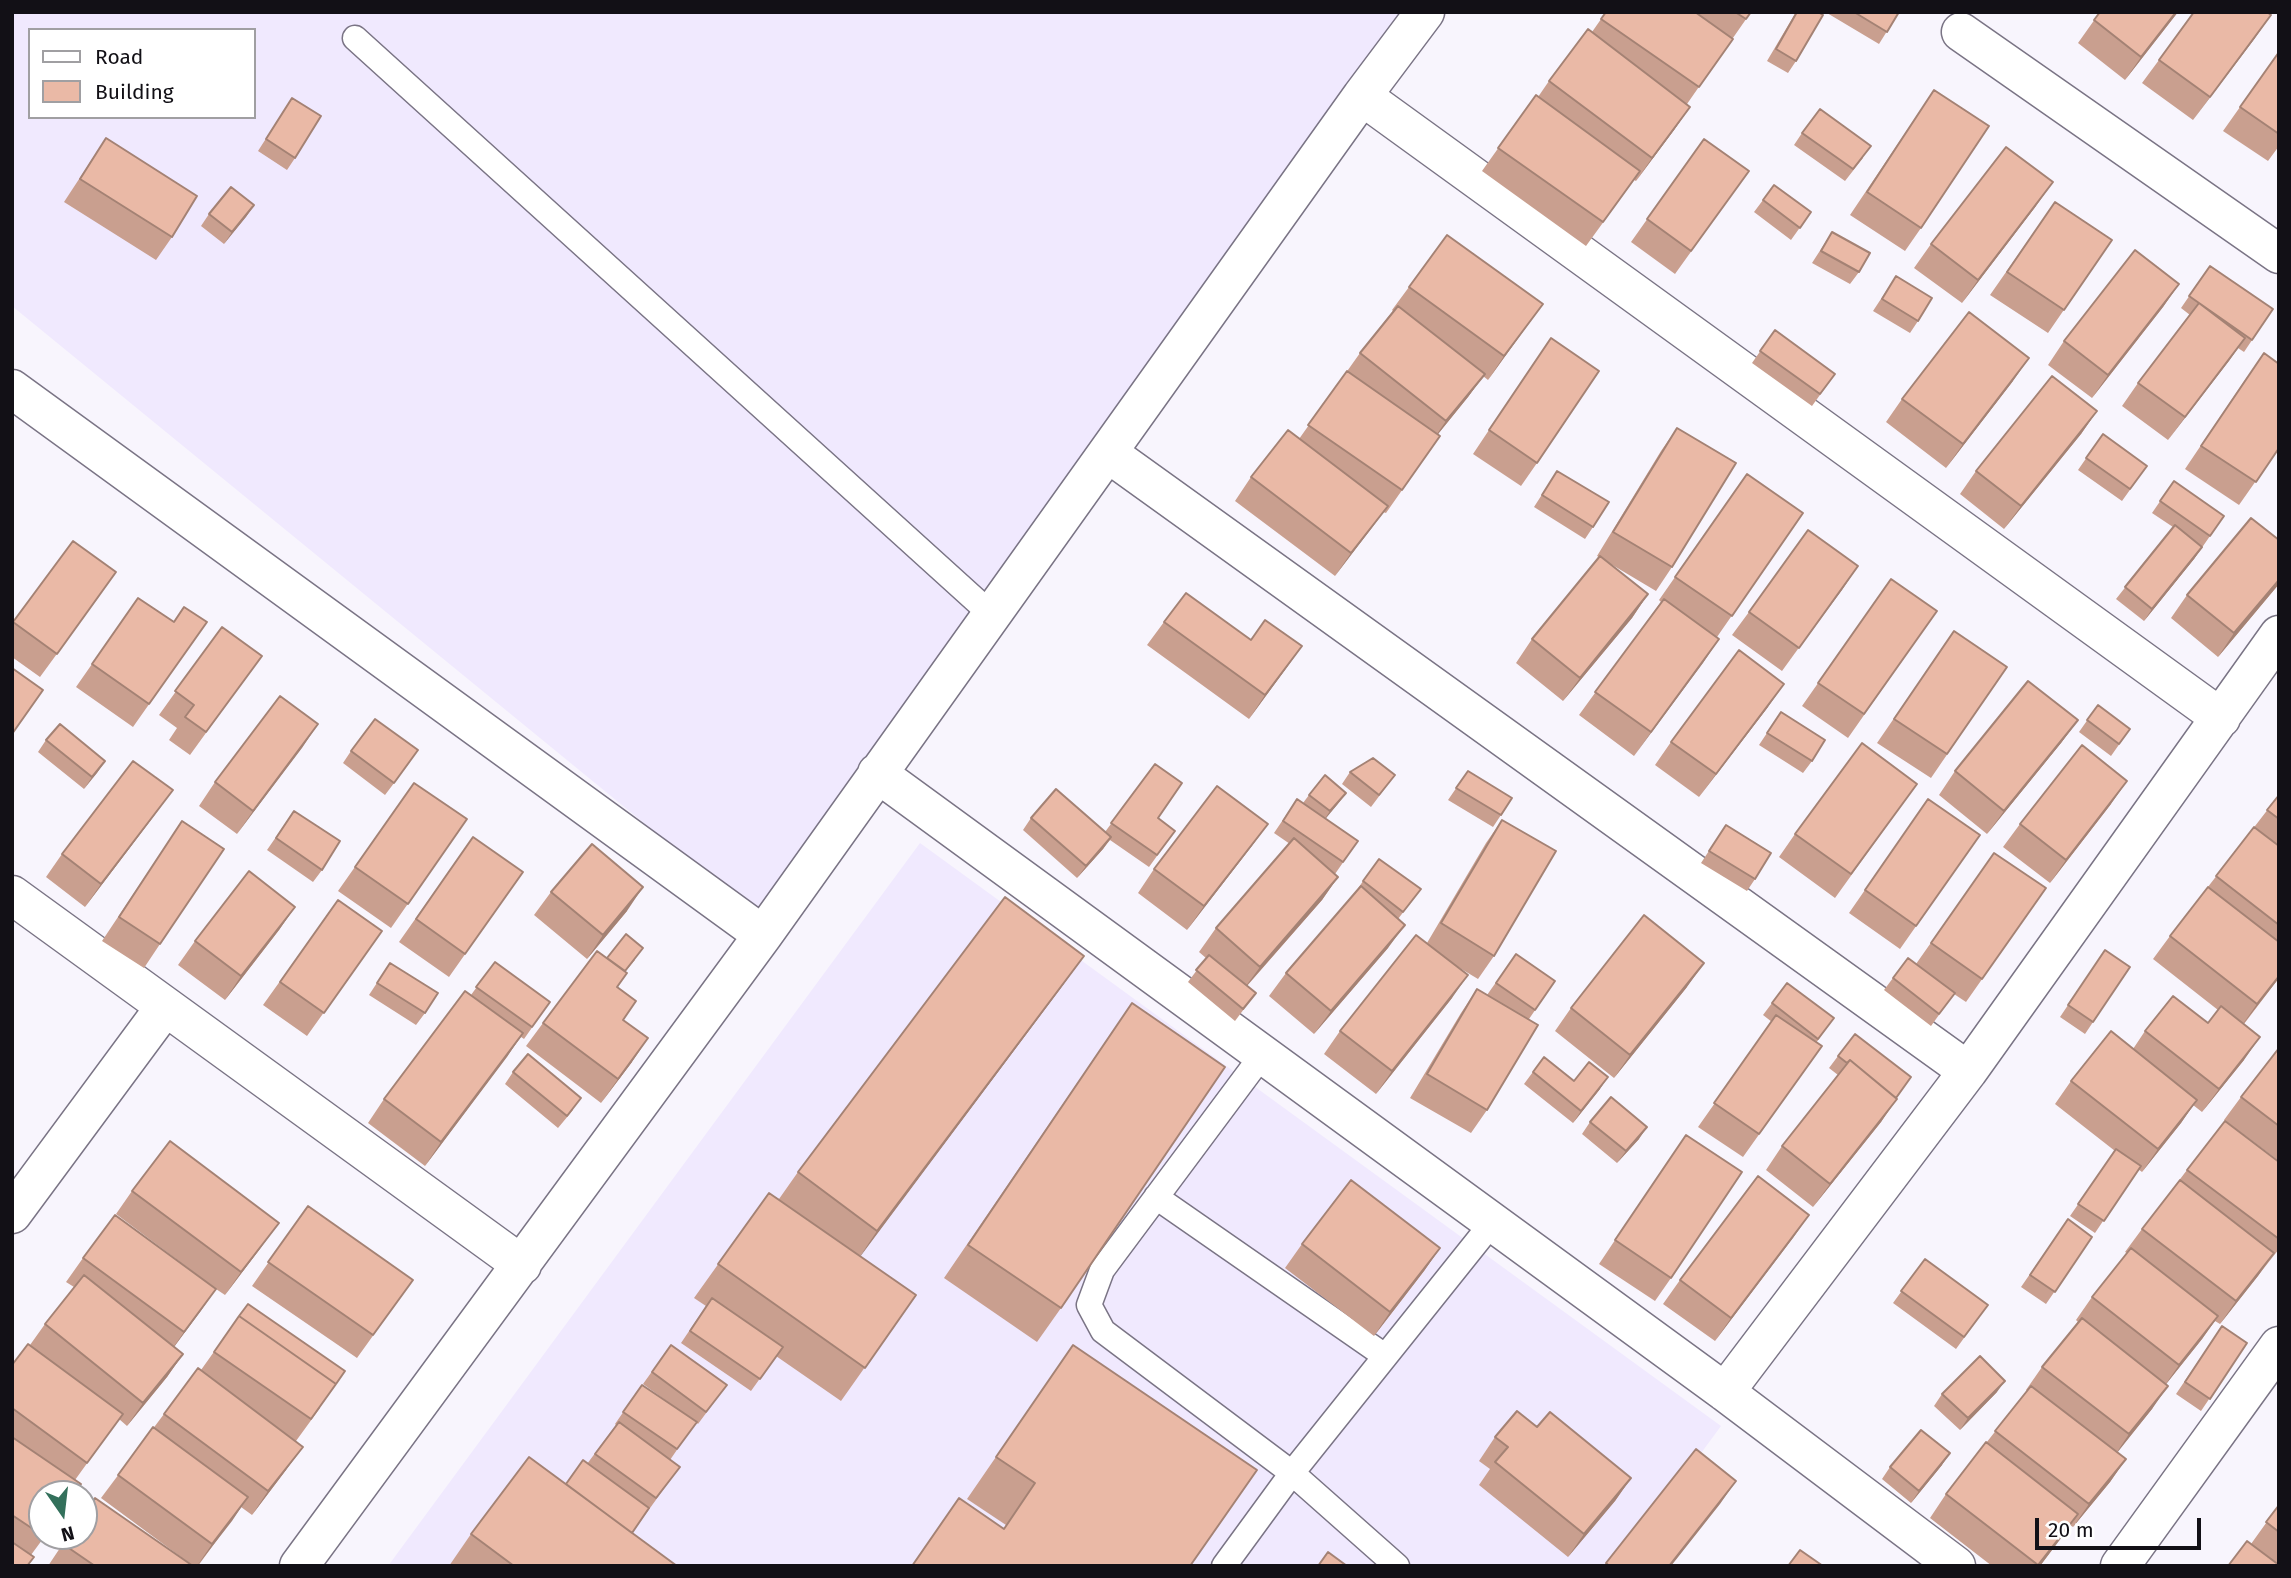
<!DOCTYPE html>
<html>
<head>
<meta charset="utf-8">
<style>
  body { margin:0 }
  #map { position:relative; width:2291px; height:1578px; overflow:hidden; background:#f8f5fd; font-family:"Fira Sans",sans-serif }
  canvas { display:block }
  .frame { position:absolute; inset:0; border:14px solid #121016; pointer-events:none }
  .legend { position:absolute; left:28px; top:28px; width:228px; height:91px; box-sizing:border-box; background:#fff; border:2px solid #a09fa2; margin:0; padding:9px 12px; list-style:none; font-size:21px; color:#121016 }
  .legend li { display:flex; align-items:center; gap:14px; height:35px }
  .legend b { width:35px; border:2px solid #a09fa2 }
  .north { position:absolute; left:28px; top:1480px; width:70px; height:70px; box-sizing:border-box; background:#fff; border:2px solid #a09fa2; border-radius:50%; rotate:166deg; font-size:19px; font-weight:700; line-height:28px; text-align:center; color:#121016 }
  .north::after { content:''; display:block; margin:auto; width:24px; height:32px; background:#33705b; clip-path:polygon(50% 0,100% 100%,50% 72%,0 100%) }
  .scale { position:absolute; left:2035px; top:1518px; width:166px; height:32px; box-sizing:border-box; border:4px solid #121016; border-top:0; padding-left:9px; font-size:21px; line-height:24px; white-space:nowrap; color:#121016; -webkit-text-stroke:5px #fff; paint-order:stroke }
</style>
</head>
<body>
<div id="map">
<canvas width="2291" height="1578"></canvas>
<div class="frame"></div>
<ul class="legend">
<li><b style="height:9px;background:#fff"></b>Road</li>
<li><b style="height:19px;background:#eab9a6"></b>Building</li>
</ul>
<div class="north">N</div>
<div class="scale">20 m</div>
</div>
<script>
const ctx = document.querySelector('canvas').getContext('2d');
ctx.lineJoin = 'round';
function fill(path, color) {
  ctx.fillStyle = color;
  ctx.fill(path, 'evenodd');
}
function stroke(path, color, width, dash) {
  ctx.strokeStyle = color;
  ctx.lineWidth = width;
  ctx.lineCap = dash ? 'butt' : 'round';
  ctx.setLineDash(dash || []);
  ctx.stroke(path);
}
const built = new Path2D(`
  M12 12H1444L782 936 12 306ZM30 30H254V117H30Z
  M920 843 1721 1426 1618 1566H388Z`);
const service = new Path2D(`
  M355 38 992 615
  M1263 1054 1102 1270 1089 1305 1103 1331 1292 1473 1397 1566
  M1156 1197 1385 1356
  M1224 1566 1292 1473 1492 1223`);
const minor = new Path2D(`
  M1961 32 2279 254
  M1362 96 2221 718
  M12 389 763 935
  M1108 453 1968 1071
  M877 773 1725 1392 1956 1566
  M12 895 522 1265
  M12 1214 165 1007
  M1725 1392 1968 1071 2279 635
  M299 1566 763 935 1362 96 1425 12
  M2120 1566 2279 1346`);
const wall = new Path2D(`
  M1606 12H1751L1687 104 1690 107 1674 130 1636 181 1634 180 1586 246 1482 171 1536 95 1538 97 1549 81 1592 32Z
  M1796 12H1818L1796 61 1788 73 1767 61Z
  M1899 12 1879 44 1827 13 1828 12Z
  M2100 12H2178L2125 80 2078 43Z
  M2255 38 2193 120 2142 83 2159 60Z
  M2279 52V146L2268 161 2223 131Z
  M1934 90 1921 228 1905 251 1850 215Z
  M292 98 295 158 287 170 258 151Z
  M1802 133 1863 158 1845 181 1794 145Z
  M106 138 172 237 156 260 64 202Z
  M1704 139 1749 171 1675 274 1631 242Z
  M1763 200 1811 212 1791 240 1754 212Z
  M2055 202 2112 240 2048 333 1990 295Z
  M254 205 224 244 201 226 209 214Z
  M2036 206 1962 303 1914 268 1931 244Z
  M1832 232 1859 272 1850 284 1812 263Z
  M2210 266 2273 309 2244 352 2238 348 2168 440 2122 406 2138 383 2190 315 2181 308Z
  M1896 276 1918 321 1910 333 1873 311Z
  M2179 284 2163 307 2092 398 2048 365 2064 341Z
  M1409 287 1543 304 1488 380 1483 376 1468 397 1438 434 1440 436 1386 513 1383 512 1335 576 1235 501 1251 477 1299 439 1360 353 1393 311 1392 310Z
  M1775 330 1835 374 1812 406 1752 363Z
  M1535 361 1537 463 1521 486 1473 454Z
  M2247 377 2279 448 2239 505 2185 469Z
  M2013 381 1946 468 1886 422 1902 399Z
  M2097 411 2081 434 2004 529 1960 494 1976 471Z
  M1677 428 1672 567 1656 591 1609 563 1648 594 1632 618 1563 701 1516 663 1532 639 1599 557 1597 556 1661 451Z
  M2103 434 2147 466 2122 501 2078 470Z
  M1557 471 1593 527 1585 539 1534 507Z
  M1747 474 1803 513 1717 637 1719 639 1634 756 1579 715 1661 602 1659 600Z
  M2174 481 2224 516 2194 559 2144 621 2116 599 2173 527 2152 513Z
  M73 541 100 595 40 677 12 657V624Z
  M1858 566 1782 671 1732 635 1749 612Z
  M1891 579 1937 611 1848 738 1802 706Z
  M2279 584 2218 657 2171 618 2187 595Z
  M138 598 173 622H207L133 727 76 687Z
  M1164 622 1251 640 1302 646 1249 719 1147 645Z
  M222 627 245 679 190 755 169 740 177 728 159 715Z
  M1954 631 2007 667 1931 778 1877 743Z
  M2098 705 2130 729 2111 756 2079 732Z
  M1768 707 1699 797 1655 765 1671 742Z
  M1781 712 1812 761 1803 773 1759 745Z
  M2078 720 2061 743 1987 834 1939 795 1955 771Z
  M318 724 237 834 199 806 215 782Z
  M46 740 105 761 84 789 38 752Z
  M351 751 410 762 385 795 343 763Z
  M1155 764 1158 818 1175 831 1149 867 1110 840 1103 849 1077 878 1023 830 1031 818 1105 832Z
  M1468 771 1501 815 1493 827 1448 800Z
  M1350 772 1386 787 1371 807 1342 784Z
  M414 783 467 819 391 928 338 891Z
  M1917 784 1835 898 1779 857 1795 834Z
  M1346 793 1325 819 1358 841 1335 874 1338 877 1322 900 1247 986 1256 993 1235 1021 1188 982 1206 958 1199 952 1216 928 1290 844 1274 833 1297 799 1303 803 1309 795Z
  M2279 795V978L2244 1024V1060L2202 1112 2193 1105 2181 1123 2142 1172 2138 1169 2095 1233 2070 1216 2115 1151 2055 1104 2071 1081 2133 1049 2145 1031 2208 1023 2218 1010 2153 959 2170 936Z
  M1928 799 1980 835 1900 949 1849 913Z
  M2111 804 2050 883 2003 847 2020 824Z
  M294 811 322 870 313 882 267 850Z
  M156 813 85 907 46 877 62 854Z
  M1502 820 1494 956 1478 979 1458 967 1452 998 1376 1094 1324 1054 1340 1031 1427 943 1486 843Z
  M182 821 160 944 144 968 102 941Z
  M1268 824 1251 847 1187 930 1138 893 1154 869Z
  M1726 825 1755 879 1747 891 1701 863Z
  M473 837 523 872 449 977 399 942Z
  M1994 853 2046 888 1966 1002 1954 994 1931 1026 1884 990 1908 958 1916 964Z
  M1363 881 1421 889 1398 919 1388 948 1314 1034 1269 996 1286 973 1355 893Z
  M551 892 627 911 587 959 534 915Z
  M338 900 382 931 307 1036 263 1005Z
  M295 907 279 930 225 1000 178 965 195 941Z
  M2105 950 2130 967 2085 1034 2060 1017Z
  M1516 954 1555 981 1529 1019 1487 1110 1471 1133 1410 1098 1461 1013 1477 989 1487 995Z
  M1084 956 1060 989 860 1256 916 1295 841 1401 776 1356 751 1391 681 1343 706 1306 694 1298 769 1193 779 1199 798 1172Z
  M607 958 635 960 625 972 618 987 632 1062 601 1103 526 1046 543 1023Z
  M495 962 550 1002 524 1039 521 1037 425 1166 368 1123 384 1099 471 995Z
  M390 963 425 1013 416 1025 369 995Z
  M1787 983 1834 1018 1816 1043 1822 1046 1743 1157 1698 1127 1772 1022 1763 1015Z
  M1687 987 1614 1078 1555 1031 1571 1008Z
  M1132 1003 1061 1308 1037 1342 944 1278Z
  M2279 1048V1161L2224 1120 2241 1097Z
  M1838 1056 1896 1098 1881 1122 1813 1207 1766 1170 1782 1146 1838 1075 1829 1068Z
  M1544 1057 1574 1081 1600 1089 1573 1123 1524 1084Z
  M513 1072 573 1110 558 1128 505 1084Z
  M1590 1122 1639 1139 1617 1163 1582 1134Z
  M1670 1158 1671 1278 1655 1301 1599 1264Z
  M2279 1162V1249L2220 1324 2215 1321 2202 1339 2166 1384 2152 1409 2117 1452 2126 1459 2110 1482 2073 1527 2070 1525 2040 1566H1992L1930 1518 1946 1494 2027 1391 2026 1390 2042 1367 2078 1322 2076 1320 2092 1297 2127 1253 2125 1252 2142 1229 2187 1170Z
  M132 1191 262 1246 225 1295 216 1289 174 1347 183 1354 167 1377 127 1426 119 1419 75 1480 45 1536 31 1555 12 1566V1365L30 1345 45 1324 74 1287 66 1282 83 1258 208 1283 116 1214Z
  M308 1206 413 1280 357 1358 252 1286Z
  M1809 1215 1715 1341 1663 1304 1680 1280Z
  M2068 1219 2092 1237 2046 1304 2021 1287Z
  M1302 1244 1440 1248 1424 1271 1374 1336 1285 1268Z
  M1925 1259 1988 1305 1956 1349 1893 1303Z
  M248 1304 320 1408 296 1441 286 1470 252 1515 241 1507 198 1566H193L101 1498 164 1414 201 1370Z
  M2222 1326 2247 1343 2201 1411 2176 1394Z
  M671 1345 718 1397 698 1424 696 1422 670 1460 671 1479 632 1533 677 1566H449L471 1534 566 1484 587 1464 616 1425 615 1424 642 1385 672 1405 643 1384Z
  M1073 1345 1257 1470 1004 1529 1006 1525 967 1499Z
  M1997 1392 1960 1430 1934 1406 1942 1394Z
  M1537 1427 1631 1478 1615 1501 1568 1557 1479 1485 1490 1469 1479 1461 1495 1437Z
  M1942 1465 1911 1503 1882 1479 1890 1467Z
  M2279 1505V1566L2251 1544Z
  M68 1536 193 1566H48Z`);
const shadedWall = new Path2D(`
  M2176 12H2178L2125 80 2141 57Z
  M2271 15 2255 38 2193 120 2210 97Z
  M1690 107 1674 130 1636 181 1652 158Z
  M2053 182 2036 206 1962 303 1978 280Z
  M254 205 246 217 224 244 232 232Z
  M2179 284 2163 307 2092 398 2108 375Z
  M1543 304 1526 327 1488 380 1504 356Z
  M2245 338 2229 361 2168 440 2185 417Z
  M2029 358 2013 381 1946 468 1963 444Z
  M1485 374 1468 397 1430 444 1446 421Z
  M2097 411 2081 434 2004 529 2021 506Z
  M1388 506 1371 529 1335 576 1351 553Z
  M2202 547 2194 559 2144 621 2152 609Z
  M1858 566 1842 590 1782 671 1799 648Z
  M2279 580V584L2218 657 2234 633Z
  M1648 594 1632 618 1563 701 1580 678Z
  M1719 639 1703 663 1634 756 1651 732Z
  M1302 646 1285 670 1249 719 1265 695Z
  M1784 684 1768 707 1699 797 1716 774Z
  M2078 720 2061 743 1987 834 2004 811Z
  M318 724 302 748 237 834 253 811Z
  M105 761 97 773 84 789 92 777Z
  M2127 781 2111 804 2050 883 2066 860Z
  M173 790 156 813 85 907 101 884Z
  M1346 793 1337 805 1322 823 1330 811Z
  M1268 824 1251 847 1187 930 1204 906Z
  M1111 837 1103 849 1077 878 1086 866Z
  M1338 877 1322 900 1243 990 1260 967Z
  M643 887 627 911 587 959 603 935Z
  M295 907 279 930 225 1000 241 976Z
  M1405 925 1388 948 1314 1034 1331 1011Z
  M1084 956 1060 989 854 1265 877 1231Z
  M1704 963 1687 987 1614 1078 1630 1055Z
  M1468 975 1452 998 1376 1094 1392 1071Z
  M2279 976V978L2240 1028 2257 1004Z
  M523 1033 507 1057 425 1166 441 1142Z
  M2260 1037 2244 1060 2202 1112 2219 1089Z
  M648 1038 632 1062 601 1103 618 1079Z
  M1608 1077 1600 1089 1573 1123 1581 1111Z
  M1897 1099 1881 1122 1813 1207 1830 1184Z
  M2197 1100 2181 1123 2142 1172 2158 1149Z
  M1647 1127 1639 1139 1617 1163 1626 1151Z
  M1809 1215 1793 1238 1715 1341 1731 1318Z
  M279 1223 262 1246 225 1295 241 1272Z
  M1440 1248 1424 1271 1374 1336 1390 1312Z
  M2274 1253 2258 1276 2220 1324 2236 1301Z
  M216 1289 200 1312 168 1355 184 1332Z
  M2218 1316 2202 1339 2163 1388 2179 1365Z
  M183 1354 167 1377 127 1426 143 1403Z
  M2005 1381 1997 1392 1960 1430 1968 1418Z
  M2168 1386 2152 1409 2113 1458 2129 1434Z
  M303 1447 286 1470 252 1515 268 1491Z
  M1950 1453 1942 1465 1911 1503 1919 1491Z
  M2126 1459 2110 1482 2073 1527 2089 1504Z
  M1631 1478 1615 1501 1568 1557 1584 1534Z
  M1736 1481 1720 1504 1671 1566H1669Z
  M248 1497 232 1521 197 1566 212 1544Z
  M2078 1514 2062 1537 2040 1566H2038Z`);
const building = new Path2D(`
  M1606 12H1695L1733 39 1699 87 1601 19Z
  M1735 12H1751L1746 19Z
  M1797 12H1818L1823 15 1796 61 1776 49Z
  M1854 12H1899L1887 32Z
  M2100 12H2176L2141 57 2094 20Z
  M2194 12H2267L2271 15 2210 97 2159 60Z
  M1588 29 1690 107 1652 158 1549 81Z
  M2279 52V134L2240 107Z
  M1934 90 1989 126 1921 228 1867 192Z
  M1536 95 1640 171 1603 222 1498 148Z
  M292 98 321 116 295 158 266 139Z
  M1820 109 1871 146 1853 169 1802 133Z
  M106 138 197 196 172 237 80 179Z
  M1704 139 1749 171 1691 251 1647 219Z
  M2006 147 2053 182 1978 280 1931 244Z
  M1774 185 1811 212 1800 228 1763 200Z
  M231 187 254 205 232 232 209 214Z
  M2055 202 2112 240 2064 310 2007 272Z
  M1832 232 1870 253 1859 272 1821 251Z
  M1447 235 1543 304 1504 356 1409 287Z
  M2135 250 2179 284 2108 375 2064 341Z
  M2210 266 2273 309 2252 340 2189 296Z
  M1896 276 1932 298 1918 321 1882 299Z
  M2199 303 2245 338 2185 417 2138 383Z
  M1398 306 1485 374 1446 421 1360 353Z
  M1969 312 2029 358 1963 444 1902 399Z
  M1775 330 1835 374 1820 394 1760 351Z
  M1551 338 1599 371 1537 463 1489 430Z
  M2264 353 2279 364V448L2256 482 2201 446Z
  M1347 371 1440 436 1402 490 1308 425Z
  M2052 376 2097 411 2021 506 1976 471Z
  M1677 428 1736 463 1672 567 1613 532Z
  M1288 430 1388 506 1351 553 1251 477Z
  M2103 434 2147 466 2130 489 2086 458Z
  M1557 471 1609 502 1593 527 1542 495Z
  M1747 474 1803 513 1732 616 1675 577Z
  M2174 481 2224 516 2210 536 2160 501Z
  M2251 518 2279 540V580L2234 633 2187 595Z
  M2175 525 2202 547 2152 609 2125 587Z
  M1808 530 1858 566 1799 648 1749 612Z
  M73 541 116 572 57 654 13 622Z
  M1600 556 1648 594 1580 678 1532 639Z
  M1891 579 1937 611 1864 714 1818 683Z
  M1186 593 1251 640 1265 620 1302 646 1265 695 1164 622Z
  M138 598 174 622 184 607 207 622 149 704 92 664Z
  M1664 599 1719 639 1651 732 1595 692Z
  M222 627 262 656 206 732 185 717 194 705 175 691Z
  M1954 631 2007 667 1947 754 1894 719Z
  M1739 650 1784 684 1716 774 1671 742Z
  M12 668 43 690 12 734Z
  M2028 681 2078 720 2004 811 1955 771Z
  M280 696 318 724 253 811 215 782Z
  M2098 705 2130 729 2119 744 2087 720Z
  M1781 712 1825 740 1812 761 1767 733Z
  M375 719 418 750 394 783 351 751Z
  M60 724 105 761 92 777 46 740Z
  M1862 743 1917 784 1851 874 1795 834Z
  M2082 745 2127 781 2066 860 2020 824Z
  M1373 758 1395 775 1379 795 1350 772Z
  M133 761 173 790 101 884 62 854Z
  M1155 764 1182 783 1158 818 1175 831 1157 855 1111 823Z
  M1468 771 1512 798 1501 815 1456 788Z
  M1325 775 1346 793 1330 811 1309 795Z
  M414 783 467 819 408 904 355 867Z
  M1217 786 1268 824 1204 906 1154 869Z
  M1056 789 1111 837 1086 866 1031 818Z
  M2279 795V819L2267 810Z
  M1297 799 1358 841 1343 862 1283 821Z
  M1928 799 1980 835 1916 926 1865 890Z
  M294 811 340 841 322 870 276 838Z
  M1502 820 1556 851 1494 956 1441 923Z
  M182 821 224 849 160 944 119 917Z
  M1726 825 1771 853 1755 879 1709 851Z
  M2254 827 2279 846V925L2216 876Z
  M473 837 523 872 465 954 416 919Z
  M1294 838 1338 877 1260 967 1216 928Z
  M592 844 643 887 603 935 551 892Z
  M1994 853 2046 888 1982 979 1931 943Z
  M1379 859 1421 889 1403 912 1363 881Z
  M249 871 295 907 241 976 195 941Z
  M1361 886 1405 925 1331 1011 1286 973Z
  M2208 887 2279 942V976L2257 1004 2170 936Z
  M1005 897 1084 956 877 1231 798 1172Z
  M338 900 382 931 324 1013 280 982Z
  M1644 915 1704 963 1630 1055 1571 1008Z
  M626 934 643 948 625 971 607 958Z
  M1416 935 1468 975 1392 1071 1340 1031Z
  M2105 950 2130 967 2093 1022 2068 1005Z
  M597 951 627 973 617 987 636 1001 623 1020 648 1038 618 1079 543 1023Z
  M1516 954 1555 981 1535 1010 1496 983Z
  M1209 955 1256 993 1243 1009 1196 970Z
  M1908 958 1955 993 1939 1014 1893 978Z
  M495 962 550 1002 532 1027 476 987Z
  M390 963 438 993 425 1013 377 983Z
  M1787 983 1834 1018 1818 1039 1772 1003Z
  M1477 989 1538 1025 1487 1110 1427 1074Z
  M465 991 523 1033 441 1142 384 1099Z
  M2173 996 2208 1023 2221 1006 2260 1037 2219 1089 2145 1031Z
  M1132 1003 1225 1067 1061 1308 968 1245Z
  M1776 1015 1822 1046 1759 1134 1714 1103Z
  M2111 1031 2197 1100 2158 1149 2071 1081Z
  M1855 1034 1911 1077 1896 1098 1850 1060 1847 1063 1838 1056Z
  M2279 1048V1126L2241 1097Z
  M528 1054 581 1098 567 1116 513 1072Z
  M1544 1057 1574 1081 1589 1062 1608 1077 1581 1111 1533 1072Z
  M1850 1060 1897 1099 1830 1184 1782 1146Z
  M1611 1097 1647 1127 1626 1151 1590 1122Z
  M2225 1121 2279 1162V1239L2187 1170Z
  M1686 1135 1742 1172 1671 1278 1615 1240Z
  M170 1141 279 1223 241 1272 132 1191Z
  M2116 1149 2141 1166 2104 1221 2078 1204Z
  M1758 1176 1809 1215 1731 1318 1680 1280Z
  M1351 1180 1440 1248 1390 1312 1302 1244Z
  M2180 1180 2274 1253 2236 1301 2142 1229Z
  M769 1193 916 1295 865 1368 718 1264Z
  M308 1206 413 1280 373 1335 268 1262Z
  M115 1215 216 1289 184 1332 83 1258Z
  M2068 1219 2092 1237 2055 1292 2030 1275Z
  M2131 1248 2218 1316 2179 1365 2092 1297Z
  M1925 1259 1988 1305 1964 1337 1901 1291Z
  M84 1275 183 1354 143 1403 45 1324Z
  M712 1298 783 1347 760 1379 690 1331Z
  M248 1304 345 1371 336 1384 239 1316Z
  M239 1316 336 1384 311 1419 214 1352Z
  M2082 1318 2168 1386 2129 1434 2042 1367Z
  M2222 1326 2247 1343 2210 1399 2185 1382Z
  M28 1344 123 1414 87 1463 12 1408V1365Z
  M671 1345 727 1385 706 1412 652 1372Z
  M1073 1345 1257 1470 1190 1566H912L959 1498 1004 1529 1035 1483 996 1457Z
  M1980 1356 2005 1381 1968 1418 1942 1394Z
  M198 1368 303 1447 268 1491 164 1414Z
  M642 1385 697 1422 677 1449 623 1412Z
  M2031 1386 2126 1459 2089 1504 1995 1431Z
  M1517 1411 1537 1427 1550 1412 1631 1478 1584 1534 1495 1462 1508 1447 1495 1437Z
  M619 1422 680 1467 656 1498 595 1454Z
  M153 1427 248 1497 212 1544 118 1475Z
  M1921 1430 1950 1453 1919 1491 1890 1467Z
  M12 1437 81 1484 74 1494H42V1535L12 1515Z
  M1986 1442 2078 1514 2038 1565 1946 1494Z
  M1696 1449 1736 1481 1669 1566H1609L1606 1563Z
  M529 1457 677 1566H514L471 1534Z
  M583 1460 649 1508 632 1533 566 1484Z
  M95 1498 193 1566H95L63 1544 68 1536H84V1514Z
  M2279 1505V1532L2266 1522Z
  M2247 1541 2279 1565V1566H2228Z
  M12 1542 34 1557 27 1566H12Z
  M1800 1550 1823 1566H1788Z
  M1328 1552 1347 1566H1318Z`);
fill(built, '#f0e9fe');
stroke(service, '#7a7485', 27);
stroke(minor, '#7a7485', 41);
stroke(service, '#fff', 24);
stroke(minor, '#fff', 38);
fill(wall, '#c99f8f');
fill(shadedWall, '#a48274');
fill(building, '#eab9a6');
stroke(building, '#a48274', 2);
</script>
</body>
</html>
